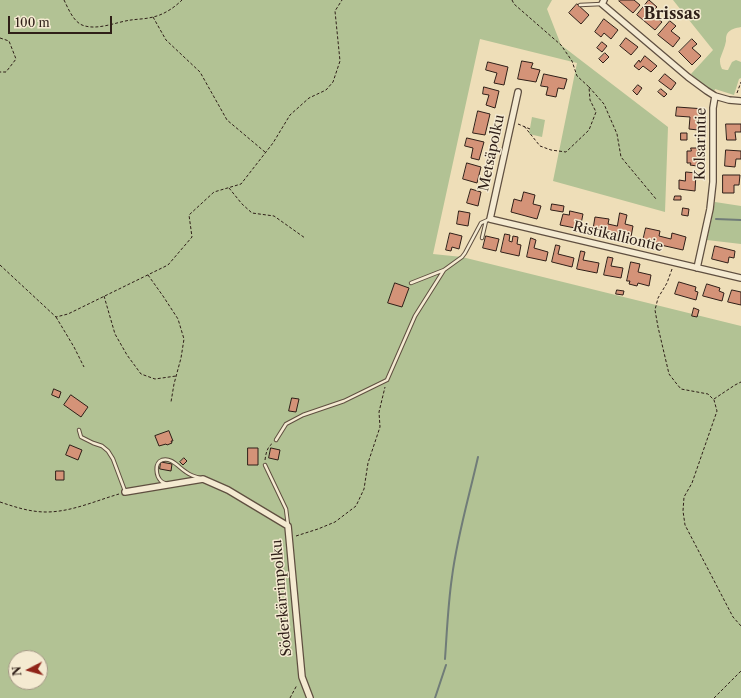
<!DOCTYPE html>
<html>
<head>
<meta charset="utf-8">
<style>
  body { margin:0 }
  #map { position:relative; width:741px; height:698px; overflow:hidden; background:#eedeb8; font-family:"Libre Caslon Text",serif }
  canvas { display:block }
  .north { position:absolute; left:8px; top:650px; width:40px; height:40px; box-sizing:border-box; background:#f4ead1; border:1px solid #a59987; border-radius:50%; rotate:264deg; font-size:11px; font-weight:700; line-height:16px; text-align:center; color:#2f1f18 }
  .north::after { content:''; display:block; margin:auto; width:14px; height:18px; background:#8f2418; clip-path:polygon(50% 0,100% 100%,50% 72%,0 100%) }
  .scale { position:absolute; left:8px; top:16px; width:104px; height:18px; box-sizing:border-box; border:2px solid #2f1f18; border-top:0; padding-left:5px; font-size:12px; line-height:14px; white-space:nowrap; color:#2f1f18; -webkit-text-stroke:3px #f4ead1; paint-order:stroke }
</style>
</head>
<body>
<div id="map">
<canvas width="741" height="698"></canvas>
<div class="north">N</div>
<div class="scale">100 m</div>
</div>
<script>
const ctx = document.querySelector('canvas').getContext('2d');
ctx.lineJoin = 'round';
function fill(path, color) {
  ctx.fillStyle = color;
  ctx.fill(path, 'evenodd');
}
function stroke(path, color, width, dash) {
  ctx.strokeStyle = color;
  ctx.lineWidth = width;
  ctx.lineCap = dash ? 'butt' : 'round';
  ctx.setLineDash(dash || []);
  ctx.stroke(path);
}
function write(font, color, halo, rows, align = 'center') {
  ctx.font = font + ' "Libre Caslon Text",serif';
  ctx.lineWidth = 3;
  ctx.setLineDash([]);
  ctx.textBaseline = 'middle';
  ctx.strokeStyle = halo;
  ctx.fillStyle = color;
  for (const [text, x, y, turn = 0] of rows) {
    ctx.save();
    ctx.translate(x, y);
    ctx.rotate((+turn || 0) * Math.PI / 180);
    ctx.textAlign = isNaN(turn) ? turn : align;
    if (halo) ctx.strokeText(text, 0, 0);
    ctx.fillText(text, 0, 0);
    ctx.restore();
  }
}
const green = new Path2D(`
  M0 0H552L547 9 561 45 668 127 665 212 553 181 577 63 480 39 433 254 462 257 741 326V698H0ZM16 658H40V682H16Z
  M673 0H741V27C736 28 730 29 727 34 726 37 726 37 726 41 725 47 722 53 720 59 720 63 720 65 722 69L726 70H728L732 62 736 60 741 62V78L739 79 734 95 715 89 714 92 706 88 691 74 713 50Z
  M532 117 545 120 542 137 529 134Z
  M715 202 741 206V244L707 240Z`);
const stream = new Path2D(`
  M716 219 741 220
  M445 659C447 631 448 604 452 577 457 537 469 497 478 457
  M435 698 446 665`);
const building = new Path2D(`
  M620 0H634L640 5 633 13 619 1Z
  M649 0 657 7 651 13 662 22 655 30 637 15Z
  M577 4 589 15 581 24 569 13Z
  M604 19 618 30 611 39 604 33 601 37 595 32Z
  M670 21 676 26 671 31 680 38 673 47 658 35Z
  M626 38 638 47 631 55 620 46Z
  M692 39 697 44 692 48 701 56 692 65 679 52Z
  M602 42 607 46 602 52 597 48Z
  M605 53 609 57 603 63 599 59Z
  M645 56 657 66 651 72 643 66 639 70 634 66 639 60 640 62Z
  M522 61 533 63 531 68 540 70 536 82 518 79Z
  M488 62 508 67 504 85 494 83 497 73 486 70Z
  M544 74 567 79 564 89 558 88 556 97 546 95 548 87 541 86Z
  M665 74 676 83 671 90 659 81Z
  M638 85 642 88 637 95 633 91Z
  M484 87 499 91 495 108 486 105 489 95 483 94Z
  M661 89 667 94 664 97 658 92Z
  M677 107 705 109V118L699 117 698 130 689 129 690 117 676 116Z
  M478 111 490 114 485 135 473 133Z
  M726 124H741V132H735L736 140H727Z
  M681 133H687V140H681Z
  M467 138 484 142 479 160 471 158 473 148 465 146Z
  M691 148H698L697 166 690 165 691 163H687V151H691Z
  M726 150 741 151V159H736L735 167 725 166Z
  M467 163 481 167 477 183 463 179Z
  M686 172 696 173 695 191 679 189V180L685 181Z
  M723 175H740L739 185H734V193H723Z
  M471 189 481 192 478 206 467 203Z
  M524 192 535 195 533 204 541 206 537 219 511 212 514 199 521 201Z
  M675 196H681V200H674Z
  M552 204 564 206 563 212 551 210Z
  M683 208 689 209 688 216 682 215Z
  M459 211 470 213 468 226 457 224Z
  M570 211 583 214 580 229 560 225 563 214 569 215Z
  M620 213 627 215 625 224 633 226 631 237 593 229 595 217 609 219 608 224 617 226Z
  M646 228 660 231 659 236 671 239 672 233 686 237 683 250 643 241Z
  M450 233 462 236 459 249 452 247 451 251 446 250Z
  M505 234 510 235 509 241 512 242 513 236 518 237 517 244 521 245 519 256 501 252Z
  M486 236 499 239 496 251 483 248Z
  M531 238 536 240 534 248 548 252 546 261 527 257Z
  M556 245 560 246 558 254 574 258 572 267 552 262Z
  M715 246 735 251 734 258 729 257 728 263 712 259Z
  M581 251 585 252 583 260 599 263 597 273 577 269Z
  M608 257 613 258 611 266 623 268 621 278 604 275Z
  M631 262 640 264 638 272 651 275 649 286 638 283 637 286 629 284 630 281H627Z
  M679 282 696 287 695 291 698 292 696 300 675 294Z
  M395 283 409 288 402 307 388 303Z
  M707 284 720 288 719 291 724 293 722 301 703 296Z
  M617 290 624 291 623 295 616 294Z
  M732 290 741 292V305L728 302Z
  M694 308 699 310 697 317 692 316Z
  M54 389 61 392 59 398 52 395Z
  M71 395 88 407 81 417 64 405Z
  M292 398 299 399 296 412 289 411Z
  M169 431 173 441H171L172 443 167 445 166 444 159 446 155 436Z
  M70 445 82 450 78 460 66 455Z
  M248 448H258V465H248Z
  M271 448 280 450 278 460 269 458Z
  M184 458 187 461 183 465 180 462Z
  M161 462 172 464 171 471 160 469Z
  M56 471H64V480H56Z`);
const path = new Path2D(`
  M64 0C68 8 73 21 82 25 97 31 116 22 131 20 138 19 146 19 153 17 163 15 174 8 182 0
  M512 0 514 4 561 45 572 61 577 76 589 87 590 100 596 112 589 130 566 152 551 150 540 146 524 126
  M153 17 166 40 200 72 227 120 265 152
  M0 38 9 41 16 59 6 72H0
  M589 87 604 104 617 134 621 157 656 199
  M737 93 741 82
  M518 124 530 129
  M229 188 242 204 252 213 274 216 305 238
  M0 265 56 317 68 314 168 265 192 237 189 215 214 192 241 184 273 143 290 115 309 98 326 90 333 82 340 61 335 11 342 0
  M672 269 667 283 658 298 655 310 658 327 669 374 676 383 681 389 708 394 714 400 717 411 692 483 684 497 683 511 685 525 733 617 741 626
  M148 275 163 296 178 319 184 339 181 358 174 384 171 402
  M104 296 115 334 127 355 141 374 155 379 176 376
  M56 317 74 347 84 367
  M714 399 735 385 741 382
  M265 460C266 453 267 447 273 443
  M0 502C15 507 30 512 46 512 71 512 95 501 119 494
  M296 536 318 529 335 522 356 506 364 489 368 463 380 427 379 412 385 387
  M290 698 297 685
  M714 698 741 671`);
const lane = new Path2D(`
  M580 5 602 4
  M482 238 486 221
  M411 283 444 270
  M79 430 81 437 93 443 102 446 108 451 113 459 125 491
  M276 440 286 424 303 415 344 401 387 380 415 316 444 270 462 257 465 253 481 223 490 219
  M265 465 286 509 288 525
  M167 484C165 483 163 483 161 481 156 476 154 463 162 460 172 457 179 468 186 472 190 475 196 477 200 478`);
const street = new Path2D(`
  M604 0 602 4 688 77 707 91 715 96 713 108V182L710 209 697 268
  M518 92 490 219 741 278
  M715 96 729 100 741 101
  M125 492 203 479 228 490 288 526 302 677 310 698`);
const streetNames = [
  ["Kolsarintie",701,144,-89],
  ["Metsäpolku",492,153,-78],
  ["Ristikalliontie",618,237,13],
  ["Söderkärrinpolku",282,598,-95]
];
const quarterNames = [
  ["Brissas",672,14]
];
fill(green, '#b2c294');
stroke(stream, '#707c78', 2);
fill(building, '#d49378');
stroke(building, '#2f1f18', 1);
stroke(lane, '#5f4f40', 4.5);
stroke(street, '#5f4f40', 8);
stroke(path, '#2f1f18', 1, [3, 2]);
stroke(lane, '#f4ead1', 2.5);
stroke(street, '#f4ead1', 5.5);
write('14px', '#2f1f18', '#f4ead1', streetNames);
write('bold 16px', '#2f1f18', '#f4ead1', quarterNames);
</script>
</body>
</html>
